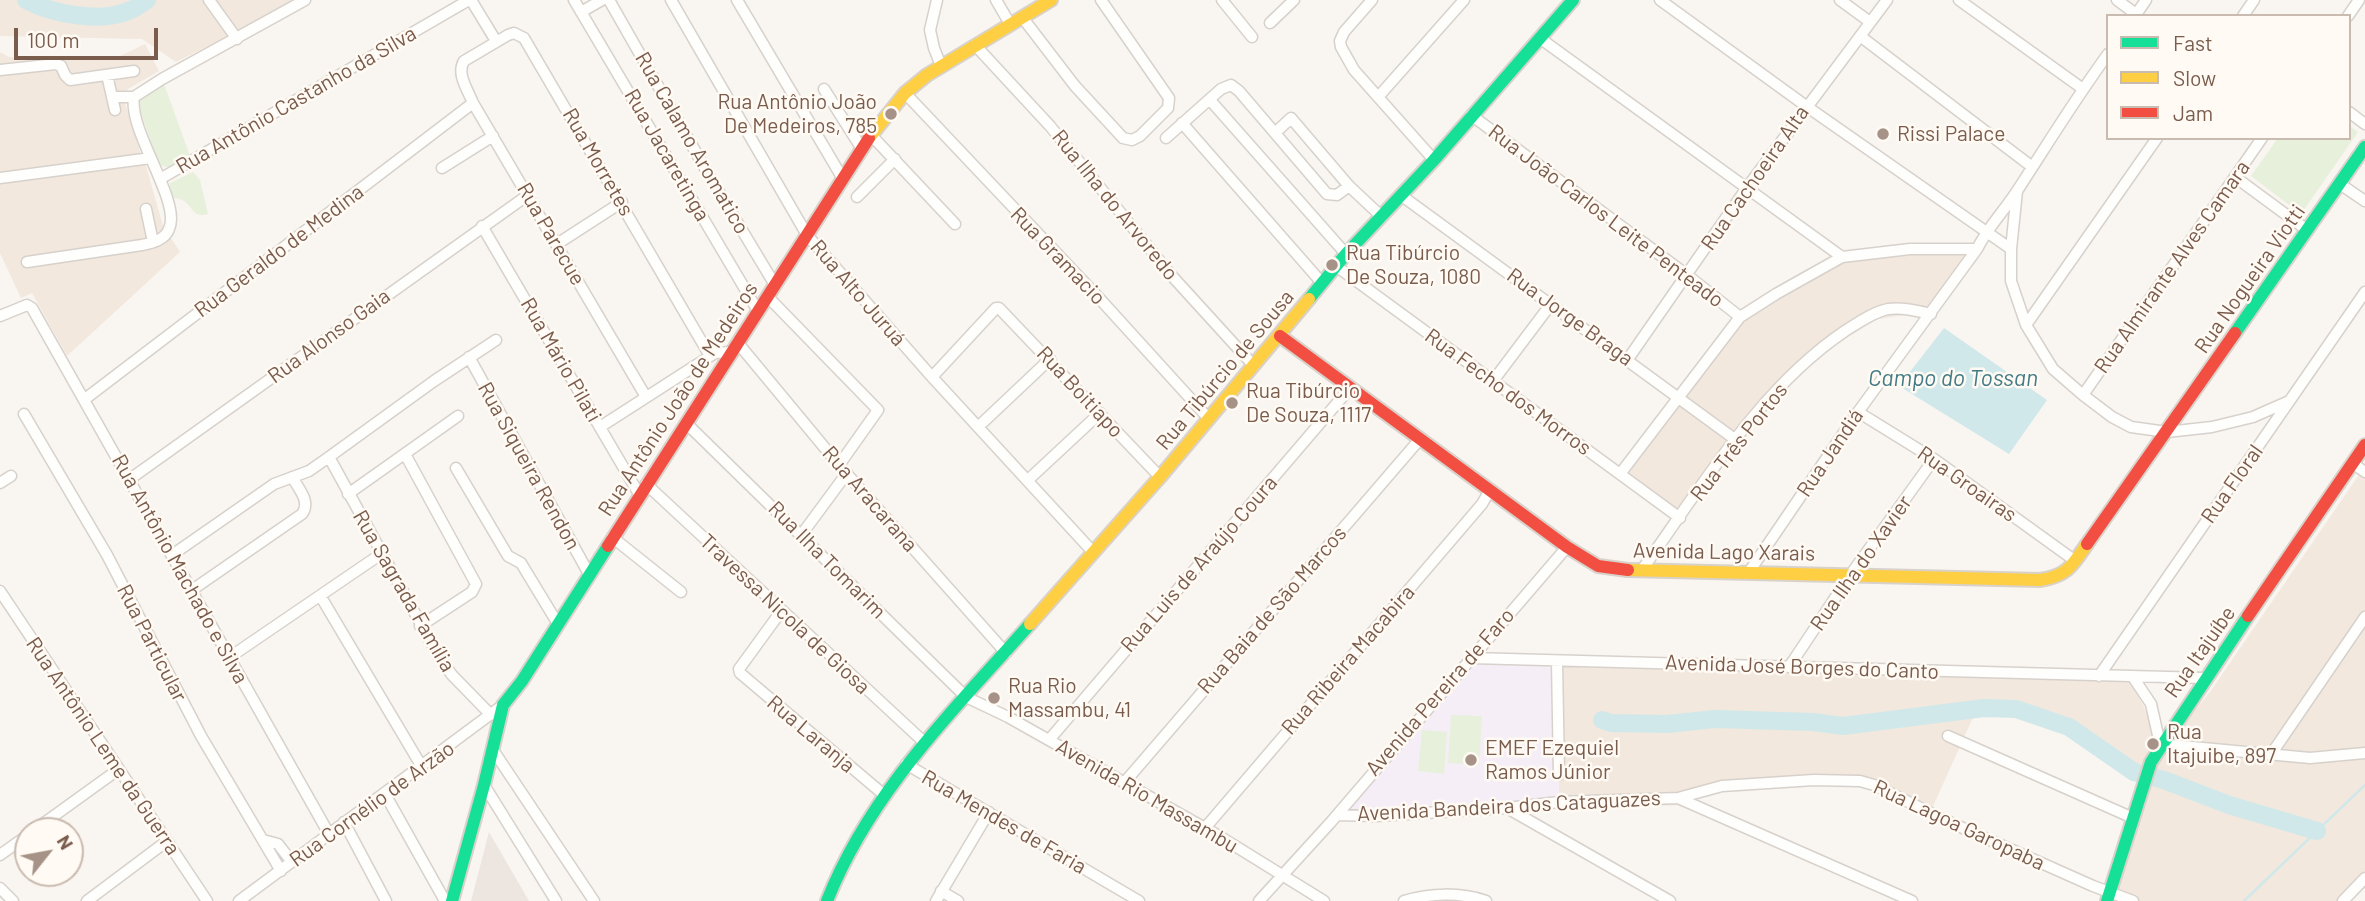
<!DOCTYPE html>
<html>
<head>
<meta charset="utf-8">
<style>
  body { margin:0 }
  #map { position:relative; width:2365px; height:901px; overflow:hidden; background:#f9f5f0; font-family:Barlow,sans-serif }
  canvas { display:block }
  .legend { position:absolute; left:2106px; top:14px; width:245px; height:126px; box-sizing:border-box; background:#fffaf3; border:2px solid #cabbb1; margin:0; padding:9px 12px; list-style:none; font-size:21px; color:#7a5c4d }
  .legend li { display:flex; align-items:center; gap:14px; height:35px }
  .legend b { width:35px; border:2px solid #cabbb1 }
  .north { position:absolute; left:14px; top:817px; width:70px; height:70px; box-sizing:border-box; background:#fffaf3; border:2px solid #cabbb1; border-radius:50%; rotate:59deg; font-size:19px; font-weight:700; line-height:28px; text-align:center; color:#7a5c4d }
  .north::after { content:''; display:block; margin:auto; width:24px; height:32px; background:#a69286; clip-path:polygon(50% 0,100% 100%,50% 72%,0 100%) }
  .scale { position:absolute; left:14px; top:28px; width:144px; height:32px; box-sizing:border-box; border:4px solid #7a5c4d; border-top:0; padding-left:9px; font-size:21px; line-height:24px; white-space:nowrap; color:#7a5c4d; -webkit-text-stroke:5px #fffaf3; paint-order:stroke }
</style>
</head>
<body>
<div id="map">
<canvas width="2365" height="901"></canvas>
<ul class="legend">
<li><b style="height:9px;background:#16e098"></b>Fast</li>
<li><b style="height:9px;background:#ffcf43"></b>Slow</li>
<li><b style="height:9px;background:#f24e42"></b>Jam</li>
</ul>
<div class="north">N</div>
<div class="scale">100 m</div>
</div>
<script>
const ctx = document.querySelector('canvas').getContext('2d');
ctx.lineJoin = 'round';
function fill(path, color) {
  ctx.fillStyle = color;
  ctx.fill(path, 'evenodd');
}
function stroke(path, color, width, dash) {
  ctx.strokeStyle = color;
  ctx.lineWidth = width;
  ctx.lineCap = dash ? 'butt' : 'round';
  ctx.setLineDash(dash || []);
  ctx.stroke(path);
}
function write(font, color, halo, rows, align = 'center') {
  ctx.font = font + ' Barlow,sans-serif';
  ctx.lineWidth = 5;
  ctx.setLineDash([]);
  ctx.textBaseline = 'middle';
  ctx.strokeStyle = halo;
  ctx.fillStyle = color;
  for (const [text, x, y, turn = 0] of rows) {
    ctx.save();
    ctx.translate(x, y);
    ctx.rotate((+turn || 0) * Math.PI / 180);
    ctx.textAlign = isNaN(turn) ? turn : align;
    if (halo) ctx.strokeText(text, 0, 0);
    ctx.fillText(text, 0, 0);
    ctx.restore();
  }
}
const residential = new Path2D(`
  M0 0H300L176 62 142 39 0 36Z
  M145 44 159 71 128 89 123 97 140 151 141 163 146 166 163 226 180 252 67 356 32 293 21 298 0 253V52L9 57 49 61 82 56 116 58Z
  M1984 246 1978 259 1938 310 1878 319 1814 357 1770 403 1683 514 1627 471 1741 321 1779 295 1845 259Z
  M2365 466V871L2341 901H2114L2147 799 2138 777 2062 727 2003 709 1976 711 1929 815 1861 783 1716 789 1685 805 1571 808 1559 802V665L2131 682 2164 747 2210 692Z`);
const industrial = new Path2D(`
  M489 832 529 901H471Z`);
const education = new Path2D(`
  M1471 658 1557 662 1559 802 1341 815Z`);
const green = new Path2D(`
  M164 84 190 156C179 162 168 174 158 162L138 104 140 97Z
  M2349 126 2358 132 2301 214 2251 176 2278 138H2349Z
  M193 172 200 180 208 214C190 219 194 203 179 199 176 198 172 198 169 196L170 183Z
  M1451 715 1482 716 1479 765 1448 763Z
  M1422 730 1447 732 1444 774 1418 771Z`);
const water = new Path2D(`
  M1944 328 2047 400 2009 454 1899 386Z`);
const stream = new Path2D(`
  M2244 901 2365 785`);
const river = new Path2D(`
  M26 0C52 14 101 23 128 11 135 9 141 4 147 0
  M1602 720 1611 723 1667 724 1715 719 1813 722 1843 726 1984 708 2016 709 2069 727 2134 772 2164 780 2229 805 2317 831`);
const street = new Path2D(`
  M209 0 237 39
  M471 0 496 41
  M574 0 758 311
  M609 0 710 177 775 285
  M671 0 807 235 932 377 1093 552
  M737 0 843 179
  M937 0 930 30 934 48 941 66
  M996 0 1010 24
  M1222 0 1252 37
  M1372 0 1344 32 1340 41 1341 47 1354 70 1434 160
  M1660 0 1806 106 2011 249
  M1840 0 1870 22
  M1959 0 2083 89
  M2117 0 2136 14
  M581 12 602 0
  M2135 16 2146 0
  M2243 16 2254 0
  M2348 16 2359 0
  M1022 17 1075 86 1123 138 1132 140 1140 136 1168 108 1169 98 1101 0
  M1270 23 1294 0
  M1860 36 2031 166
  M1541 39 1842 257
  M975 45 1050 126 1172 276 1254 366
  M0 70 56 64 61 66 65 75 70 80 134 71
  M107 75 115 110
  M824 89 862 149
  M905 93 1099 298 1209 419
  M1379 96 1464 0
  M112 97H134
  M134 97 162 79 305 0
  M1210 100 1346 254
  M2349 112 2365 124
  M1471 115 1687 275 1740 317
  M1182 123 1322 283
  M1275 133 1291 118 1349 186 1382 217
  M871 135 955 224
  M1166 138 1221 89 1231 85 1239 91 1327 194 1337 195 1349 186
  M442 168 493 136
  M2235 177 2307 230
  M0 178 151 158
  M160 179 469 0
  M2340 184 2365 201
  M2017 191 2011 249V281L2026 325 2053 369 2083 395 2112 417 2131 427 2167 432 2212 427 2253 417 2287 402
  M1402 196 1736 440
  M857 197 895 159
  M146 209 153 242
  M482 226 639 494
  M557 244 622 202
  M27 262 142 245C152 243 165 240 169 229 182 202 128 131 134 97
  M1336 266 1680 518
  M768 297 878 410 839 465
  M0 316 27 305 32 308 329 834
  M2026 325 2157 138
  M737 342 839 465 1006 653
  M469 357 589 574
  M1628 359 1746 189 1887 0
  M932 377 996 308H999L1160 477
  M1493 381 1551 304
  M2083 395 2262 138
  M646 397 473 103C468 90 456 74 464 61L508 35 514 33 524 38 710 356
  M85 399 473 103
  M1858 412 1934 459 2074 560
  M24 414 107 555 201 736 281 871
  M686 423 966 697 1008 717 1219 836 1324 901
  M600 427 715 353 731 352
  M978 427 1050 359
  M405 454 476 584 472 592 420 626
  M329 457 439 657 452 675 491 715
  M2352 463 2365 472
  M456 468 508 556 521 563 558 624
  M1620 474 1740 317 1776 294 1842 257 1910 249H1977
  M130 479 528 195
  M1028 480 1100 413
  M0 483 11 476
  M646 484 925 743
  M348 494 458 416
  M802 534 847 473
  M612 537 681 592
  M172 555 274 484 309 471 329 457 434 381 496 340
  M1641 571C1701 488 1759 389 1845 331 1858 323 1873 312 1888 309 1903 307 1917 311 1931 314
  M1749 572 1858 412 1977 249C1988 227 2004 211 2017 191 2047 145 2075 99 2108 54
  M192 590 302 514C311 502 299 489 292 477
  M0 591 207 901
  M321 597 422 767
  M782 610 739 669 740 673 883 794
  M230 657 381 554
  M1471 658 2204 678
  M1557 662 1559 775
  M1789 667 1851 574 1934 459
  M2099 676 2365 292
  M2133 677 2151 704 2160 744 2310 758 2365 753
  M1948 736 2133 818
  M1049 740 1350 388
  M493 750 594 901
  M2272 753 2365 617
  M906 764 1139 901
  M1124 783 1420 439
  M484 785 556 901
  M385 794 445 901
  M1678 798 1722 786 1814 780 1860 781 1874 785 1947 821 2093 886 2133 901
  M1507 808 1670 901
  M1337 815 1376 816 1507 808 1559 802 1678 798 1912 901
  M344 822 386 901
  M1205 828 1482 504 1490 490
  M33 831 119 769
  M263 840 278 844 292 862
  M0 855 28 835
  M0 888 13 901
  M941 891 958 901
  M87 901 167 841
  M239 901 503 705
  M936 901 989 812
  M1259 901 1331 822 1567 547
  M1404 901C1430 893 1460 892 1486 901
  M2343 901 2365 878`);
const fast = new Path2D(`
  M1309 299 1346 254 1434 160 1573 0
  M2235 333 2365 147
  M452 901 484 785 503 705 522 681 608 546
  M827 901C870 792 954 710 1030 624
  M2107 901 2151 762 2248 616`);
const slow = new Path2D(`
  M869 138 905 93 927 75 1051 0
  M1628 570 2040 580C2067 576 2072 566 2087 544
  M1030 624 1160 477 1309 299`);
const jam = new Path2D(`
  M1280 336 1567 547 1598 566 1628 570
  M2087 544 2235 333
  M608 546 869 138
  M2248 616 2365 445`);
const markers = [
  [891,114,7,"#a69286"],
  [1883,134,7,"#a69286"],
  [1332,265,7,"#a69286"],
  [1232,403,7,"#a69286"],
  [994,698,7,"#a69286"],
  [2153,744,7,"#a69286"],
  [1471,760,7,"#a69286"]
];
const streetNames = [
  ["Rua Antônio Castanho da Silva",296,100,-30],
  ["Rua Calamo Aromatico",692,143,60],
  ["Rua Jacaretinga",667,155,60],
  ["Rua Morretes",598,162,60],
  ["Rua Cachoeira Alta",1755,178,-55],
  ["Rua Ilha do Arvoredo",1115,205,51],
  ["Rua João Carlos Leite Penteado",1606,216,37],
  ["Rua Parecue",551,234,60],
  ["Rua Geraldo de Medina",279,251,-37],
  ["Rua Gramacio",1058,256,46],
  ["Rua Almirante Alves Camara",2172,267,-55],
  ["Rua Nogueira Viotti",2250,279,-55],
  ["Rua Alto Juruá",858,293,49],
  ["Rua Jorge Braga",1570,317,36],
  ["Rua Alonso Gaia",329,336,-36],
  ["Rua Mário Pilati",561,360,60],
  ["Rua Tibúrcio de Sousa",1225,370,-50],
  ["Rua Boitiapo",1080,392,47],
  ["Rua Fecho dos Morros",1508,392,36],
  ["Rua Antônio João de Medeiros",678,399,-57],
  ["Rua Três Portos",1739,442,-52],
  ["Rua Jandiá",1830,453,-56],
  ["Rua Siqueira Rendon",529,466,61],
  ["Rua Groairas",1967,484,35],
  ["Rua Floral",2232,484,-55],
  ["Rua Aracarana",870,499,49],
  ["Avenida Lago Xarais",1724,552,1],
  ["Rua Ilha Tomarim",827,560,45],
  ["Rua Ilha do Xavier",1861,563,-55],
  ["Rua Luis de Araújo Coura",1199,564,-49],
  ["Rua Antônio Machado e Silva",180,569,61],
  ["Rua Sagrada Família",404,591,60],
  ["Rua Baia de São Marcos",1272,610,-49],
  ["Travessa Nicola de Giosa",785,614,43],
  ["Rua Particular",152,643,63],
  ["Rua Itajuíbe",2200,652,-55],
  ["Rua Ribeira Macabira",1348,660,-49],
  ["Avenida José Borges do Canto",1802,667,2],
  ["Avenida Pereira de Faro",1440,692,-49],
  ["Rua Laranja",811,734,40],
  ["Rua Antônio Leme da Guerra",103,746,56],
  ["Avenida Rio Massambu",1147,796,30],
  ["Rua Cornélio de Arzão",372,804,-36],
  ["Avenida Bandeira dos Cataguazes",1509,806,-3],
  ["Rua Mendes de Faria",1004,822,30],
  ["Rua Lagoa Garopaba",1959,825,25]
];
const poiNames = [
  ["Rua Antônio João",877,102,"right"],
  ["De Medeiros, 785",877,126,"right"],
  ["Rissi Palace",1897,134],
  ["Rua Tibúrcio",1346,253],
  ["De Souza, 1080",1346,277],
  ["Rua Tibúrcio",1246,391],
  ["De Souza, 1117",1246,415],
  ["Rua Rio",1008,686],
  ["Massambu, 41",1008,710],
  ["Rua",2167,732],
  ["Itajuibe, 897",2167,756],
  ["EMEF Ezequiel",1485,748],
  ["Ramos Júnior",1485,772]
];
const waterNames = [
  ["Campo do Tossan",1953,378]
];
fill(residential, '#f2e8de');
fill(industrial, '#ede5e0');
fill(education, '#f6eef6');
fill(green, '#e7f0db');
fill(water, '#d0e8ea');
stroke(stream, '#d0e8ea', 2.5);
stroke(river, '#d0e8ea', 18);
stroke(street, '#d7d1cb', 13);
stroke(fast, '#d9d2cb', 16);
stroke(slow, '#d9d2cb', 16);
stroke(jam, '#d9d2cb', 16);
stroke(street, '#fefefd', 10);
stroke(fast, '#16e098', 12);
stroke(slow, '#ffcf43', 12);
stroke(jam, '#f24e42', 12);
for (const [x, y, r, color] of markers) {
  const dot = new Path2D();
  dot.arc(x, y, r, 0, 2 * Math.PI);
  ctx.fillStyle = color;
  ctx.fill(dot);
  stroke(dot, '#fffaf3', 2.5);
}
write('21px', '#7a5c4d', '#fffaf3', streetNames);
write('21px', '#7a5c4d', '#fffaf3', poiNames, 'left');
write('italic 23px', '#437c86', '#fffaf3', waterNames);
</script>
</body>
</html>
